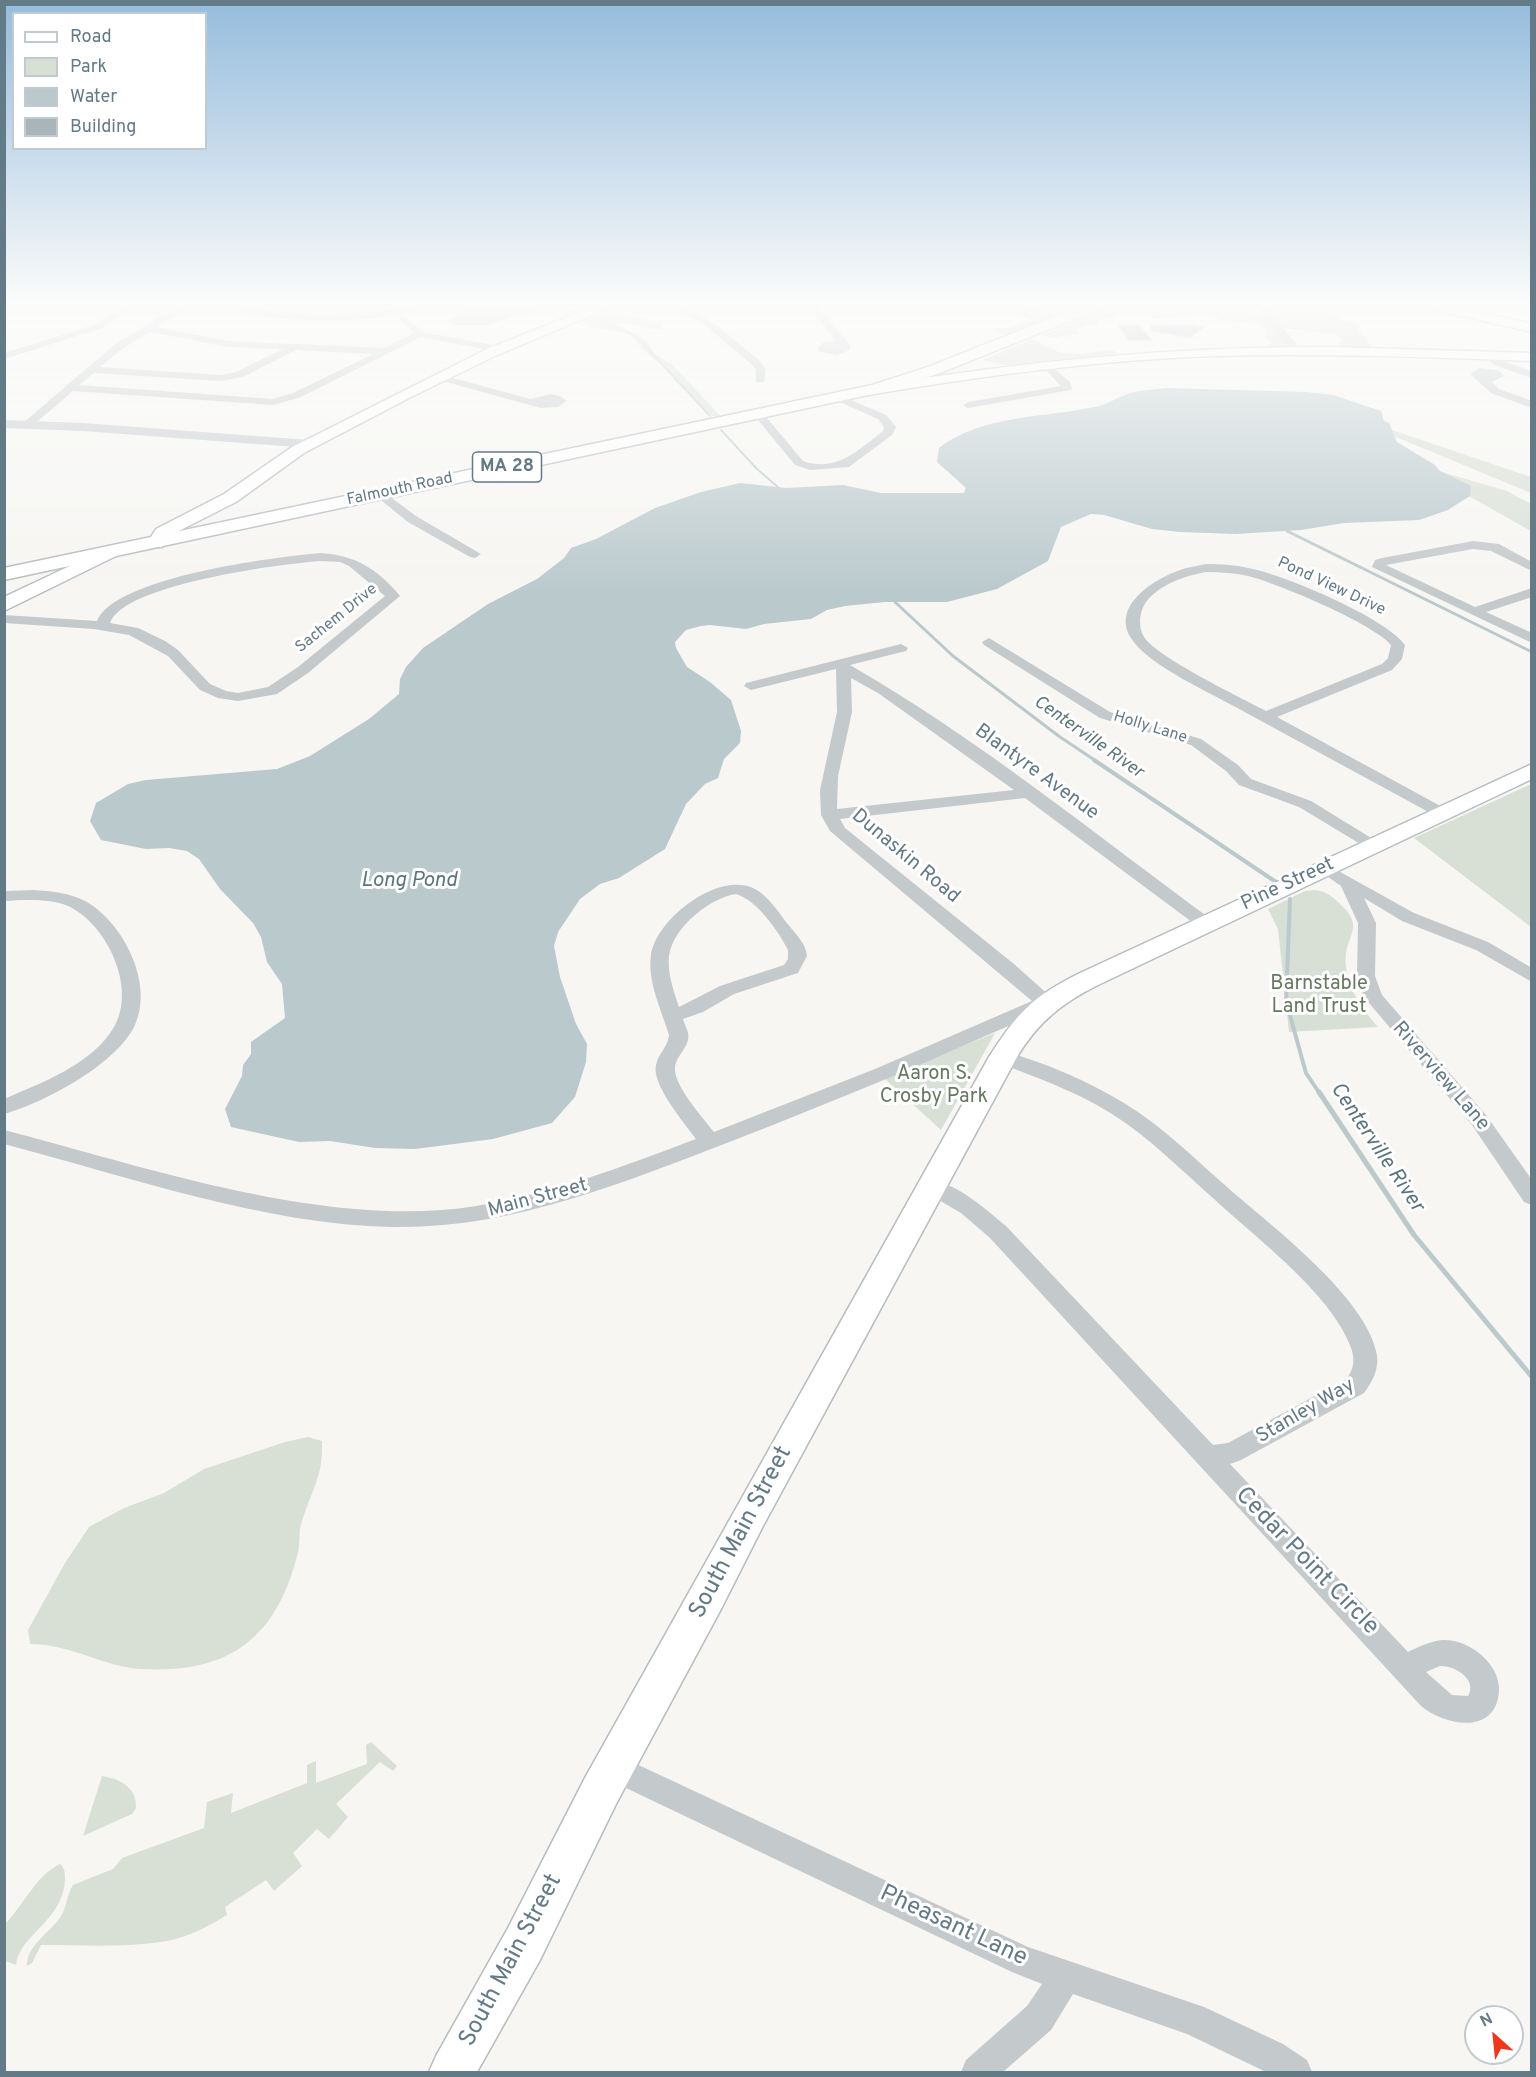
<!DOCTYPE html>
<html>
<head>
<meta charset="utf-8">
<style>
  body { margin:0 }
  #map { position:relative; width:1536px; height:2077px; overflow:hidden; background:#f7f6f3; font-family:Overpass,sans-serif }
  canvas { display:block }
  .frame { position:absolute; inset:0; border:6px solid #637a87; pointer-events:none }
  .legend { position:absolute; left:12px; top:12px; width:195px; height:138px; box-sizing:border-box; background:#fff; border:2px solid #c1cacf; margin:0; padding:8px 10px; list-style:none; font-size:18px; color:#637a87 }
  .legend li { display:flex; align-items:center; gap:12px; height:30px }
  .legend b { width:30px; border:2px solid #c1cacf }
  .north { position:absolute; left:1464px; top:2005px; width:60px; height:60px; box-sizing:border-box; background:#fff; border:2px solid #c1cacf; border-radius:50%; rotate:333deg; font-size:16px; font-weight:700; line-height:24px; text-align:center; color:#637a87 }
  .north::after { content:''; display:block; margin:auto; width:21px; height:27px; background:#f23618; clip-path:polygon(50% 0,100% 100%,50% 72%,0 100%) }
</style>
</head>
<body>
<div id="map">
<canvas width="1536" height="2077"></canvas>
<div class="frame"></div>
<ul class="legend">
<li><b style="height:8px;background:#fff"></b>Road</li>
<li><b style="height:16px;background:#d8dfd4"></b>Park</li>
<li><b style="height:16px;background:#bac9cc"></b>Water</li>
<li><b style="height:16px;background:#aab5b9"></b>Building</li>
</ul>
<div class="north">N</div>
</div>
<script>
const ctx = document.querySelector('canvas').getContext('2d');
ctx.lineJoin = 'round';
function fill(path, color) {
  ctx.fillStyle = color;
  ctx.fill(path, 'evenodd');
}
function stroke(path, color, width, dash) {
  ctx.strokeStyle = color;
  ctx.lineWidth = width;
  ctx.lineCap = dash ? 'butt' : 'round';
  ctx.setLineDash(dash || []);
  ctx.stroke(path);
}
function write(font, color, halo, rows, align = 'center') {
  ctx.font = font + ' Overpass,sans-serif';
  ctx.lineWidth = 6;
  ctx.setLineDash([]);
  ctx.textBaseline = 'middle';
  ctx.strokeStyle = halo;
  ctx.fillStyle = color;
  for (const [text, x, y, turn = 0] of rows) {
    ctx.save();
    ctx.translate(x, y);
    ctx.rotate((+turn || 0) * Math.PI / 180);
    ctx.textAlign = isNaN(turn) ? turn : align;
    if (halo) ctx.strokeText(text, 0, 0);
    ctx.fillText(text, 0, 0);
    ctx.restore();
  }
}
const green = new Path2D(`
  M1028 303H1091L1011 335 1002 334 994 329 1008 328 1033 320 1009 312 1037 306Z
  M1167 303H1217L1266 317 1289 347 1274 348 1268 345 1272 343 1265 337 1268 332 1259 324 1221 320 1206 313 1155 319 1147 314C1159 309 1168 315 1180 309L1167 305H1173Z
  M1260 303H1330C1332 322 1346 320 1360 326L1358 329 1372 347 1347 348 1338 343 1342 339 1335 334 1282 328Z
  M1114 305 1130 307 1139 316 1130 309 1111 310 1115 317 1100 320 1097 326 1089 325 1076 330 1079 333 1055 338 1042 335Z
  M597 313 646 319 661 324 663 329C647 331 632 321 616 324L645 339 655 354 673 365 720 416H712L675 381 665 368 642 349 633 337 624 333 589 327 583 321 592 314Z
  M1032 339 1061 353 1085 354 1110 350 1119 353 1005 365 983 360Z
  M1389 429 1531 477V493L1391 435Z
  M1442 472 1507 491 1531 504V531L1465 494 1435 473Z
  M1531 784V927L1414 838Z
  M1314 890C1325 891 1331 895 1339 903 1368 929 1343 934 1346 966 1348 990 1363 1010 1378 1027L1289 1032 1278 929 1268 909 1305 891Z
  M995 1033 941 1130 884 1078Z
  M308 1437 322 1441C322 1451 322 1463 319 1473 314 1492 304 1510 300 1529 299 1536 300 1544 298 1552 277 1638 230 1674 141 1669 103 1667 72 1644 30 1644L28 1630 65 1563 89 1527 124 1508 164 1493 204 1469 285 1442Z
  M371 1742 397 1766 393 1771 380 1762 336 1804 348 1817 329 1839 317 1829 293 1853 302 1866 274 1891 266 1880 225 1907 227 1915C209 1926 188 1937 167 1941 126 1948 82 1945 41 1945L32 1963 27 1966C26 1946 51 1932 61 1916 67 1906 67 1894 73 1885L113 1869 122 1858 204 1828 207 1802 233 1793 231 1813 307 1783V1765L316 1761V1783L367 1764 366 1745Z
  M102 1776C120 1779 137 1787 136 1808L132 1814 83 1836Z
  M60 1864C65 1868 65 1873 65 1880 63 1921 19 1935 16 1965L5 1961V1924C23 1906 36 1875 60 1864Z`);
const water = new Path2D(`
  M476 303H562L563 307 516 316 487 325H453L448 320Z
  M1166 388 1307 392 1333 395 1381 411 1384 421 1389 423 1397 442 1435 465 1440 471 1471 486 1470 496 1448 510 1419 520 1344 523 1301 530 1236 534 1180 532 1152 529 1104 515 1091 514 1061 527 1048 561 997 589 947 602H885L845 606 827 610 811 619 764 624 746 629 710 625 701 626 686 630 675 642 676 648 687 667 710 682 731 700 741 731 740 743 724 759 718 778 705 784 686 804 665 849 619 878 600 884 580 899 558 932 554 946 560 977 576 1024 587 1044 586 1062 575 1097 552 1123 493 1139 415 1149 375 1148 330 1141 299 1142 231 1127 225 1109 242 1076 243 1065 251 1054V1042L285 1018 282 984 267 962 261 937 253 923 220 889 199 859 187 851 169 848 146 849 101 840 90 821 96 803 128 784 146 780 277 769 310 756 369 719 399 694 400 679 406 667 423 648 488 604 537 579 564 558 571 548 596 539 655 508 701 492 740 483 786 488 843 485 881 493H964L966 488 937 462 939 448C982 414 1048 418 1099 406 1108 404 1116 398 1125 395 1138 390 1152 390 1166 388Z`);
const streamFar3 = new Path2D(`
  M553 307 576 312
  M593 317 637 337 710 416
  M721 430 757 469 779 488`);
const streamFar2 = new Path2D(`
  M1287 531 1532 652
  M895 602 953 656 1060 737 1096 761`);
const streamFar1 = new Path2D(`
  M1094 760 1276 882
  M1290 899 1286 1001 1306 1073 1320 1094`);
const stream = new Path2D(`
  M1319 1092 1414 1235 1532 1377`);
const building = new Path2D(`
  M1187 324 1204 327 1190 338 1151 331V325Z
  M1118 325H1139L1152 340 1129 341Z`);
const minor = new Path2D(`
  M126 303H138L103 328 4 359V353L97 324Z
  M183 303H195L157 327 229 341 384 348 414 333 398 318 403 315 423 332 499 346 504 349 499 352 421 337 301 397 273 405 73 391 31 427H23V423L114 345ZM150 332 229 347 283 349 236 372 221 375 100 367 122 349ZM296 350 373 354 293 393 273 399 79 385 94 373 221 381 243 377Z
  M216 303H232L269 311 325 315 381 311 418 303H434C400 326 250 326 216 303Z
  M657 303C699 303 729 336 760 361L766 370 764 382H756V370L752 365 700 321Z
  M805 303H815L850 345V350L837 355 819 351 818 349 822 343 836 341Z
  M956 303H990L972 309Z
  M1260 308H1266L1300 348V352H1292L1260 312Z
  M1485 353H1493L1502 361 1532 371V378L1494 365 1485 357Z
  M1045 361 1070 382 1072 388 1071 390 968 408 963 405 968 402 1061 386 1040 364Z
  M1479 368 1498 370 1504 376 1492 382 1499 389 1532 401V408L1491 393 1470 374Z
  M439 374 530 399 551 394 562 397 566 401 558 407 541 408 435 379 434 377Z
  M837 394 886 415 896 427 892 435 849 467 810 470 795 465 753 414 754 412H762L803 461C836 473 858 450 883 431L884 427 878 419 833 399V395Z
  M381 490 416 516 481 554 475 558 470 557 408 522 377 497 375 494Z
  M1473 541 1499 544 1532 562V571L1491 551 1473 549 1386 565 1475 607 1532 588V597L1486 612 1532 633V643L1372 567 1375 560 1382 558Z
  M320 553C355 555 378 569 400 596L308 673 277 694 238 701 218 698 200 690 168 656 129 635 94 629 4 623V615L97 621C115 577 275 557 320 553ZM320 561 340 562 349 566 385 596 298 667 268 687 238 693 226 691 210 684 178 650 165 641 138 628 110 623C124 584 281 564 320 561Z
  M1206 564C1222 564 1237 565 1253 569 1286 576 1386 618 1405 645L1402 659 1392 670 1277 717 1446 809 1448 812 1446 815H1434C1370 780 1305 745 1241 710 1213 694 1147 665 1131 638 1111 606 1154 579 1180 570 1188 567 1198 566 1206 564ZM1206 572C1221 572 1234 573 1248 576 1277 583 1374 624 1391 645L1388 658 1382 664 1266 711C1240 697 1158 658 1144 637 1138 627 1139 612 1146 602 1160 584 1185 576 1206 572Z
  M989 638 1110 712 1201 739 1238 765 1251 779 1311 801 1381 844 1379 848H1367L1299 807 1239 785 1226 771 1191 745 1100 718 984 645 982 642Z
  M901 644 908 648 906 651 850 665C977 738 1095 834 1212 920L1215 924 1212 928H1200L1025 798 840 819 845 828 1014 964 1052 998 1054 1002 1052 1006C946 1055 840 1099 732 1141 622 1183 512 1229 392 1227 266 1225 126 1176 4 1144V1130C147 1167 328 1230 476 1206 552 1194 624 1166 696 1139 685 1124 651 1084 656 1065 658 1054 668 1047 669 1035 662 1011 647 982 651 955 656 919 719 870 755 889 767 895 778 911 786 922 794 932 806 943 807 956L798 973 734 994 703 1012 683 1019C684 1024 687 1028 688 1033 691 1046 676 1055 675 1067 673 1085 703 1118 714 1132L875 1069 1032 1001 830 831 821 815 820 790 837 712 836 669 751 690 744 686 746 683ZM851 678 878 693 1014 790 837 809 838 776 852 712ZM736 894C757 900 779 932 788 950V959L784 965 720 986 679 1007C674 992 667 973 669 956 673 927 710 898 736 894Z
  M1324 863 1414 913 1488 942 1532 968V982L1476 950 1402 921 1364 898 1376 923 1375 976 1382 995 1486 1115 1532 1180V1205L1524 1202 1472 1125 1364 997 1357 976 1358 923 1341 886 1315 868 1318 864Z
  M33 890C51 891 71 893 87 902 124 924 154 984 135 1025 117 1064 44 1103 4 1114V1099C41 1083 93 1064 114 1027 137 988 107 924 68 906 48 898 25 900 4 901V891Z
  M1003 1051C1044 1062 1088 1081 1124 1103 1162 1126 1194 1158 1227 1187 1270 1225 1367 1297 1377 1355 1379 1370 1372 1382 1364 1393L1241 1460 1230 1464 1408 1652C1418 1647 1431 1641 1443 1640 1468 1639 1500 1663 1499 1690 1497 1736 1445 1726 1421 1706L990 1238 961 1213 925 1192 922 1187 925 1182C949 1175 989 1212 1006 1226L1213 1445 1228 1443 1346 1379C1355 1369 1355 1357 1350 1345 1329 1292 1256 1238 1214 1199 1181 1170 1150 1138 1112 1114 1076 1091 1035 1077 996 1062L993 1057 996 1052ZM1440 1666C1455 1665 1478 1680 1468 1696L1452 1695 1426 1672Z
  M615 1754 1028 1947 1204 2007 1283 2044 1307 2060 1312 2072H1266L1187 2034 1073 1994 1051 2030 1003 2072H961L966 2060 1027 2006 1042 1984 1012 1972 605 1778 600 1768 605 1758Z`);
const tertiary = new Path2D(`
  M4 420 83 423 309 440 316 444 309 448 83 431 4 428Z`);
const secondary = new Path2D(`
  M603 303H621L497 355 409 398 304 453 236 502 169 536 162 547H150L147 543 156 529 224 494 292 447 487 349Z
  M1417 303H1441L1532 324V332L1418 306Z
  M1333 347 1532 353V361C1426 357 1320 353 1214 356 1098 360 983 376 868 395L861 391 868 387C1023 361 1176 346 1333 347Z
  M110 547 116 548 119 552 116 556 4 611V597Z
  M1532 764V779L1098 985C1062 1003 1038 1022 1017 1057L763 1526 720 1611 616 1804 540 1960 477 2072H429L436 2056 508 1928 586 1776 989 1057C1017 1013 1033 996 1080 973Z`);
const primary = new Path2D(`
  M1089 303H1109L1107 306 940 373 882 392 4 580V568L872 385 928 367Z`);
const farStreetnames = [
  ["Falmouth Road",400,490,-12],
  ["Pond View Drive",1331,587,25],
  ["Sachem Drive",337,619,-39],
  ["Holly Lane",1150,728,17]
];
const shields = [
  [507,467,69]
];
const shieldNames = [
  ["MA 28",507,467]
];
const farWaternames = [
  ["Centerville River",1088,738,35]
];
const streetNames = [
  ["Blantyre Avenue",1036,773,36],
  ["Dunaskin Road",905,857,40],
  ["Pine Street",1288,885,-25],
  ["Riverview Lane",1440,1077,49],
  ["Main Street",538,1199,-15],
  ["Stanley Way",1306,1412,-30]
];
const parkNames = [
  ["Barnstable",1319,985],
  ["Land Trust",1319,1008],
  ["Aaron S.",934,1075],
  ["Crosby Park",934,1098]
];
const waterNames = [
  ["Long Pond",409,882],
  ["Centerville River",1376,1148,56]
];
const nearStreetnames = [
  ["South Main Street",742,1533,-62],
  ["Cedar Point Circle",1306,1562,46],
  ["Pheasant Lane",953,1927,25],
  ["South Main Street",512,1961,-62]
];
fill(green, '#d8dfd4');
fill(water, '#bac9cc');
stroke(streamFar3, '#bac9cc', 2);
stroke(streamFar2, '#bac9cc', 3);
stroke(streamFar1, '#bac9cc', 4);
stroke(stream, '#bac9cc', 5);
fill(building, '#aab5b9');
stroke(building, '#d8d8d6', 1.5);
stroke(secondary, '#b6bcc0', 3);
stroke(primary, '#b7bcbf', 3);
fill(minor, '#c4c9cc');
fill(tertiary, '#c4c9cc');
fill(secondary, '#fff');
fill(primary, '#fff');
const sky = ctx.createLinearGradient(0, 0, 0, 594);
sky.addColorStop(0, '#95bcdd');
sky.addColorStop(0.51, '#fbfbfa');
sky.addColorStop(1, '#fbfbfa00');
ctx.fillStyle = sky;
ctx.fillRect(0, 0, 1536, 594);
write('16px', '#637a87', '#fff', farStreetnames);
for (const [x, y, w] of shields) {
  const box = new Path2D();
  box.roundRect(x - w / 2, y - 15, w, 30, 4.5);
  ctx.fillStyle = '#fff';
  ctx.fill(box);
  stroke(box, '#637a87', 1.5);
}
write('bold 18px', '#637a87', null, shieldNames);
write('italic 18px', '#5a767c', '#fff', farWaternames);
write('20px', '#637a87', '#fff', streetNames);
write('20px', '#66785e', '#fff', parkNames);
write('italic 21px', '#5a767c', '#fff', waterNames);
write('24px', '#637a87', '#fff', nearStreetnames);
</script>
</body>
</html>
